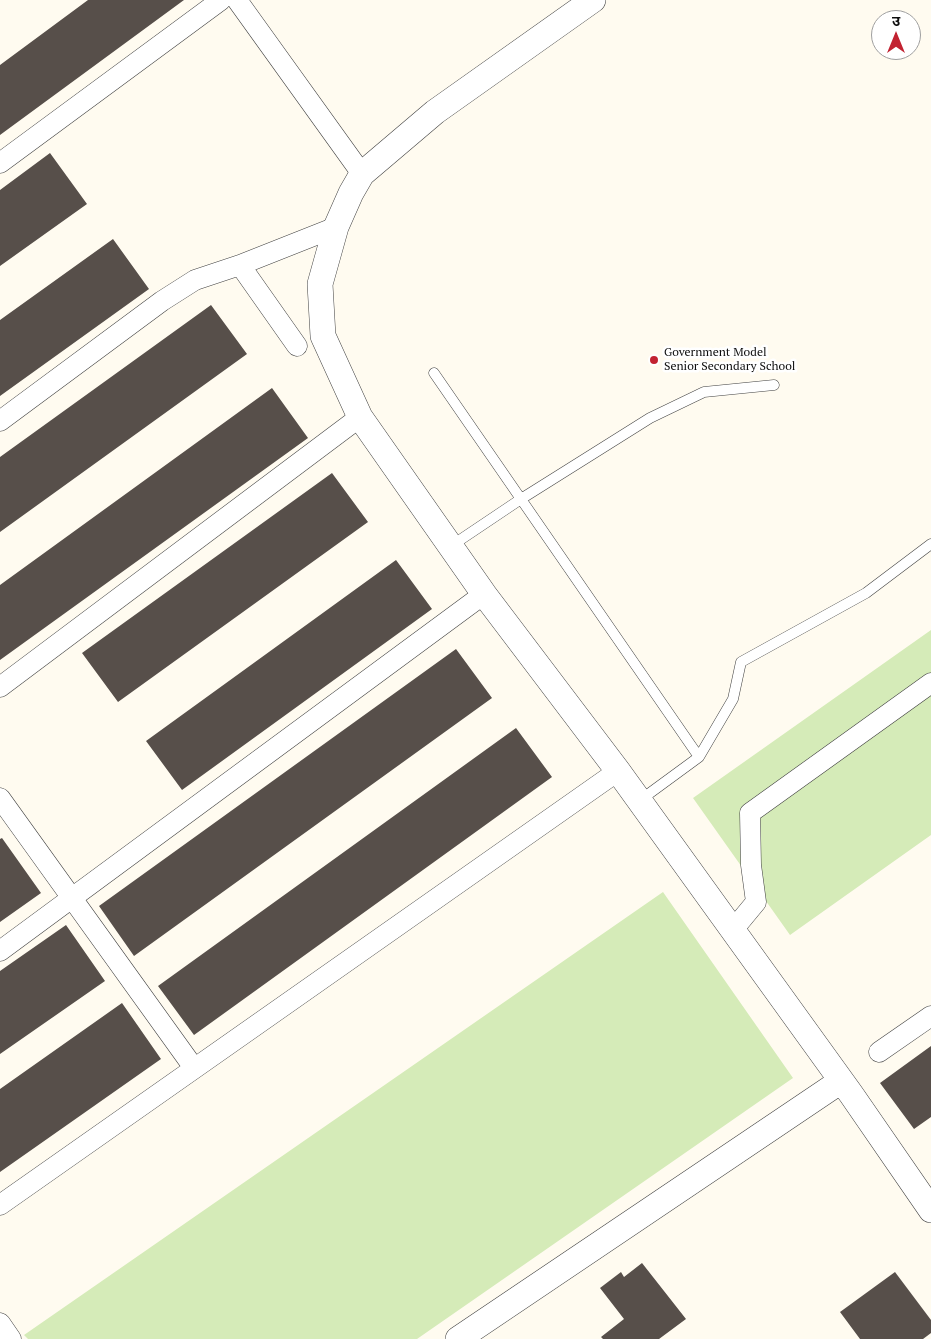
<!DOCTYPE html>
<html>
<head>
<meta charset="utf-8">
<style>
  body { margin:0 }
  #map { position:relative; width:931px; height:1339px; overflow:hidden; background:#fffbf0; font-family:"PT Serif","Noto Sans Devanagari",serif }
  canvas { display:block }
  .north { position:absolute; left:871px; top:10px; width:50px; height:50px; box-sizing:border-box; background:#fff; border:1px solid #9f9f9f; border-radius:50%; rotate:0deg; font-size:14px; font-weight:700; line-height:20px; text-align:center; color:#0e0e0e }
  .north::after { content:''; display:block; margin:auto; width:18px; height:22px; background:#c22231; clip-path:polygon(50% 0,100% 100%,50% 72%,0 100%) }
</style>
</head>
<body>
<div id="map">
<canvas width="931" height="1339"></canvas>
<div class="north">उ</div>
</div>
<script>
const ctx = document.querySelector('canvas').getContext('2d');
ctx.lineJoin = 'round';
function fill(path, color) {
  ctx.fillStyle = color;
  ctx.fill(path, 'evenodd');
}
function stroke(path, color, width, dash) {
  ctx.strokeStyle = color;
  ctx.lineWidth = width;
  ctx.lineCap = dash ? 'butt' : 'round';
  ctx.setLineDash(dash || []);
  ctx.stroke(path);
}
function write(font, color, halo, rows, align = 'center') {
  ctx.font = font + ' "PT Serif",serif';
  ctx.lineWidth = 5;
  ctx.setLineDash([]);
  ctx.textBaseline = 'middle';
  ctx.strokeStyle = halo;
  ctx.fillStyle = color;
  for (const [text, x, y, turn = 0] of rows) {
    ctx.save();
    ctx.translate(x, y);
    ctx.rotate((+turn || 0) * Math.PI / 180);
    ctx.textAlign = isNaN(turn) ? turn : align;
    if (halo) ctx.strokeText(text, 0, 0);
    ctx.fillText(text, 0, 0);
    ctx.restore();
  }
}
const green = new Path2D(`
  M931 630V835L790 935 693 798Z
  M663 892 793 1078 417 1339H28L24 1335Z`);
const building = new Path2D(`
  M88 0H184L0 135V65Z
  M50 153 87 204 0 266V190Z
  M113 239 149 289 0 396V320Z
  M211 305 247 354 0 532V457Z
  M272 388 308 438 0 660V585Z
  M332 473 368 522 118 702 82 653Z
  M396 560 432 609 182 790 146 741Z
  M456 649 492 698 134 956 99 906Z
  M516 728 552 777 194 1035 158 986Z
  M2 838 41 893 0 922V839Z
  M66 925 105 981 0 1054V971Z
  M122 1003 161 1059 0 1172V1089Z
  M931 1046V1117L914 1129 880 1083Z
  M642 1263 686 1319 659 1339H603L601 1337 624 1319 600 1288 621 1272 624 1277Z
  M895 1272 931 1320V1333L923 1339H860L840 1312Z`);
const service = new Path2D(`
  M434 373 699 757
  M451 546 521 499 650 418 704 392 774 385
  M639 801 699 757 733 699 741 662 866 593 931 544`);
const minor = new Path2D(`
  M237 0 362 174
  M0 163 221 0
  M240 265 297 346
  M0 421 162 301 195 280 240 265 336 227
  M0 687 360 417
  M0 798 194 1068
  M732 931 756 902 751 865 750 813 931 683
  M0 951 484 594
  M879 1052 931 1016
  M0 1205 618 771
  M0 1323 11 1339`);
const tertiary = new Path2D(`
  M593 0 435 112 362 174 351 193 336 227 320 284 323 336 360 417 484 594 618 771 851 1094 931 1210
  M458 1339 841 1081`);
const markers = [
  [654,360,5,"#c22231"]
];
const poiNames = [
  ["Government Model",664,353],
  ["Senior Secondary School",664,367]
];
fill(green, '#d5ebb8');
fill(building, '#574f4a');
stroke(service, '#414141', 11);
stroke(minor, '#414141', 21);
stroke(tertiary, '#414141', 26);
stroke(service, '#fff', 10);
stroke(minor, '#fff', 20);
stroke(tertiary, '#fff', 25);
for (const [x, y, r, color] of markers) {
  const dot = new Path2D();
  dot.arc(x, y, r, 0, 2 * Math.PI);
  ctx.fillStyle = color;
  ctx.fill(dot);
  stroke(dot, '#fff', 2);
}
write('12px', '#0e0e0e', '#fff', poiNames, 'left');
</script>
</body>
</html>
